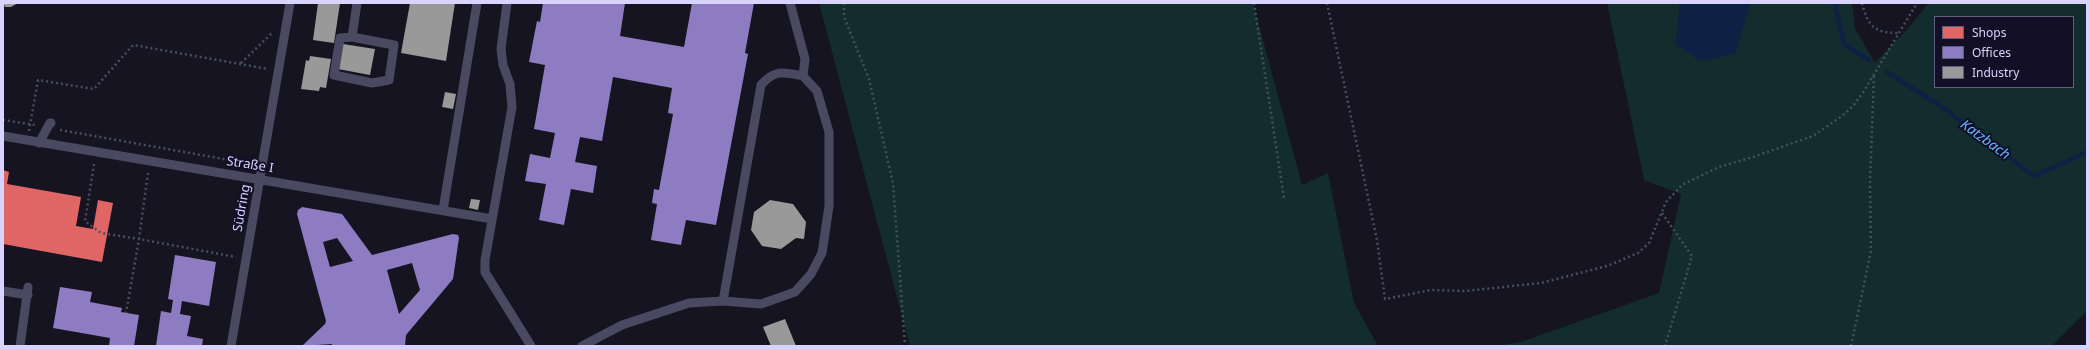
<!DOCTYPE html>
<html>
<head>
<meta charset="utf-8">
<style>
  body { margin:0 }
  #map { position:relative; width:2090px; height:349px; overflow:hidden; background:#161421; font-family:"Noto Sans",sans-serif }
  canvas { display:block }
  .frame { position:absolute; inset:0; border:4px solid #d9d4ff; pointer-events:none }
  .legend { position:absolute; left:1934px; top:16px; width:140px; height:72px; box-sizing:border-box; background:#130f26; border:1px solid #625e7d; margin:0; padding:5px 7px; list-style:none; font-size:12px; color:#d9d4ff }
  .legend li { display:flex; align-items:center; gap:8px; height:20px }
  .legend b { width:20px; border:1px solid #625e7d }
</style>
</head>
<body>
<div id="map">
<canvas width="2090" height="349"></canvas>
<div class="frame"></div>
<ul class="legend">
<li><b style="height:11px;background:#e06666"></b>Shops</li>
<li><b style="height:11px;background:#8e7cc3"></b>Offices</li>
<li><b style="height:11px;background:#999"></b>Industry</li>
</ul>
</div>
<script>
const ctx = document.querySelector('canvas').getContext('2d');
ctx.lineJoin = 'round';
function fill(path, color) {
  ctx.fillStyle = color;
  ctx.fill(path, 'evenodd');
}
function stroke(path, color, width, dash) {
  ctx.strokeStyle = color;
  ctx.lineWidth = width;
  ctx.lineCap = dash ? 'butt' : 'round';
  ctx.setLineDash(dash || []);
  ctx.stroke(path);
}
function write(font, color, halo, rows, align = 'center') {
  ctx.font = font + ' "Noto Sans",sans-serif';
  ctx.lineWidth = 4;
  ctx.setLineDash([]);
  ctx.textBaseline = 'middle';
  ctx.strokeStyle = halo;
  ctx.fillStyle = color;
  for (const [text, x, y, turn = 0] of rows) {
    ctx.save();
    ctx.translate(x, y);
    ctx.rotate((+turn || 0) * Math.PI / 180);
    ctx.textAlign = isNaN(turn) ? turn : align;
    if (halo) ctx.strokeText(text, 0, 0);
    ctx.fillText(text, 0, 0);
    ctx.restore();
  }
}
const green = new Path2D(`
  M819 3H1253L1302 185 1328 173 1354 303 1378 346H910Z
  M1607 3H1680L1676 45 1735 54 1750 3H1852L1855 28 1875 63 1912 24 1928 3H2087V311L2052 346H1497L1521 342 1659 293 1681 194 1644 180ZM1935 17H2073V87H1935Z`);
const water = new Path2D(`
  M1680 3H1750L1735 54 1700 61 1676 45Z`);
const shops = new Path2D(`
  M3 170 9 172 7 184 81 197 76 226 93 229 98 200 113 203 102 262 3 244Z`);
const offices = new Path2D(`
  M543 3H625L620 36 684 47 692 3H754L745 53 748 54 716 225 686 220 681 245 651 240 657 204 652 203 654 189 659 190 673 114 668 113 672 88 613 77 602 141 580 137 575 162 597 166 593 193 571 189 564 225 539 220 546 184 525 181 530 154 550 158 555 133 534 129 545 65 529 62 537 21 540 22Z
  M302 207 342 214 372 255 453 234 458 235 459 238 453 279 406 335 405 346H332V344L302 346 325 324 326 321 297 214 298 210ZM337 238 353 261 330 267 323 242ZM412 263 420 290 399 314 387 270Z
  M175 255 216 262 209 306 182 301 180 314 191 316 187 336 203 339 202 346H156L161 311 171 313 173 300 168 299Z
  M60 287 92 292 90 302 122 308 121 312 139 315 134 346H109L110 338 53 328Z`);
const industry = new Path2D(`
  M3 3H18L11 7H5Z
  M318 3H340L334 43 313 40Z
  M410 3H455L446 61 401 53Z
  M343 44 375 49 370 75 338 69Z
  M310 56 331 59 326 88 320 87 319 91 301 89 306 60 309 61Z
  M445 92 456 94 453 109 442 107Z
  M471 199 480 200 478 210 469 208Z
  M770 200 793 204 806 222 804 239 796 238 781 249 762 246 751 230 754 212Z
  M785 319 796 346H771L763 327Z`);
const stream = new Path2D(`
  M1835 3 1844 44 1869 60
  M1887 72 1939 105 2034 176 2087 152`);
const path = new Path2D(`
  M844 3V17L869 79 893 183 905 346
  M1254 3 1284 198
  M1327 3 1377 240 1385 299 1431 290 1466 291 1541 283 1607 266 1638 253 1649 243 1666 202 1682 185 1719 167 1753 157 1813 136 1842 116 1853 106 1864 91 1917 3
  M1862 3C1868 26 1874 33 1898 33
  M241 63 271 34H274
  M3 120 35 125
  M60 130 252 164
  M29 131 38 80 94 89 133 45 268 69
  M94 164 85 221 101 233 139 239 126 313
  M148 173 139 239 236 257
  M1662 213 1692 256 1665 346
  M1851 346 1871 251 1870 182 1874 75`);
const service = new Path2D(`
  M507 3 501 49 503 65 510 84 512 107 485 260V272L531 346
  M790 3 805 59 803 76
  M352 37 394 45 389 80 372 83 334 75 340 38Z
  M352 37 357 3
  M3 136 492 219
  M39 143 50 123H51
  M443 210 477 3
  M3 291 28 295
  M20 346 28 287
  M231 346 290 3
  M582 346 622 325 689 303 723 301 761 304 795 292 811 274 822 253 829 206V132L817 91 803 76C784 72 775 69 761 85L723 301`);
const streetNames = [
  ["Straße I",250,165,9],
  ["Südring",242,208,-80]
];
const waterNames = [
  ["Katzbach",1985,140,36]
];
fill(green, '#132c2d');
fill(water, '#0d2144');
fill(shops, '#e06666');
fill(offices, '#8e7cc3');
fill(industry, '#999');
stroke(stream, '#0d2144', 4.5);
stroke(path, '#44505f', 2.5, [2, 3]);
stroke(service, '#4a4962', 9);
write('13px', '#d9d4ff', '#130f26', streetNames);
write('italic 14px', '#62b6ff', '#130f26', waterNames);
</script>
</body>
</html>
